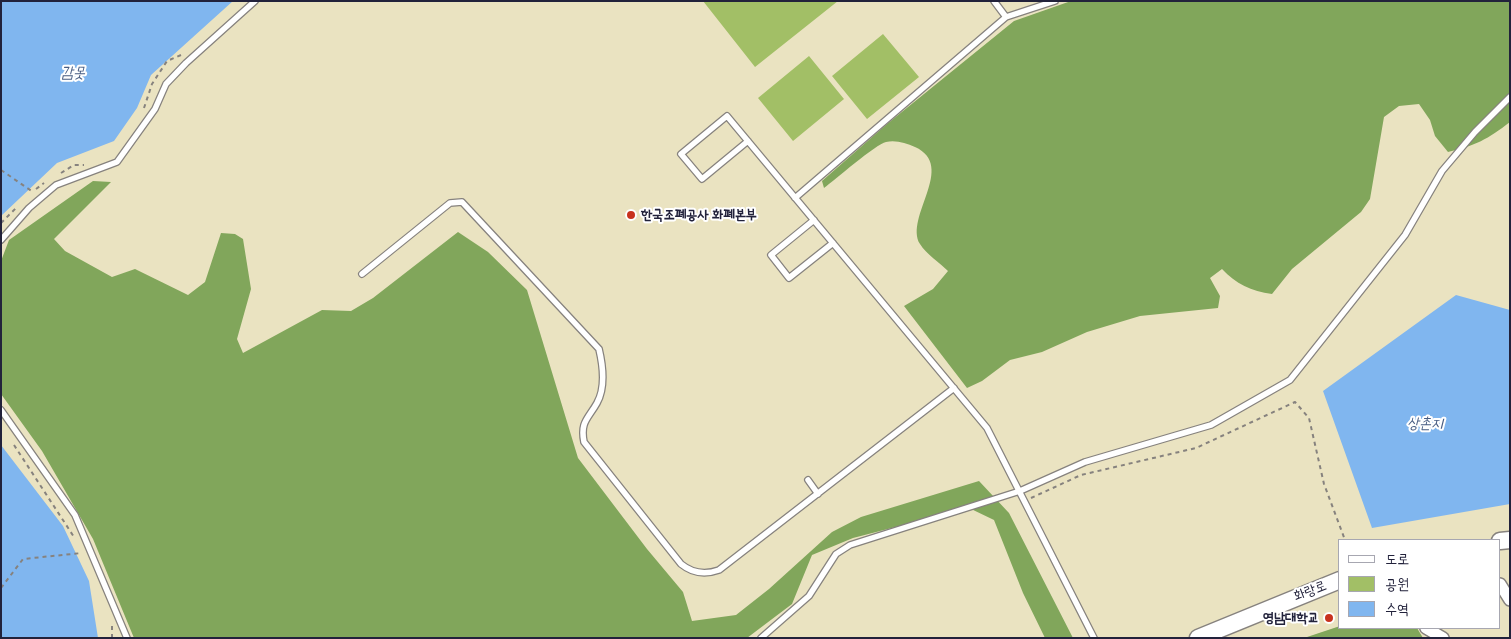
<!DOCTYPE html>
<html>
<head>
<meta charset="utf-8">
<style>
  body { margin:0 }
  #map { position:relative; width:1511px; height:639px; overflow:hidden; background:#eae3c1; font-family:Delius,"Poor Story",sans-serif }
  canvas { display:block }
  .frame { position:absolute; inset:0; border:2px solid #22223b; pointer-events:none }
  .legend { position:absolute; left:1338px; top:539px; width:162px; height:90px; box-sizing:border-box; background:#fff; border:1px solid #a7a7b1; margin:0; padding:6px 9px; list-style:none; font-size:15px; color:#22223b }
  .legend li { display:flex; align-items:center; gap:10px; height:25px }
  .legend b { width:25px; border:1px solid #a7a7b1 }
</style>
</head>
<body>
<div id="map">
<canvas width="1511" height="639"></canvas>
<div class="frame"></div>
<ul class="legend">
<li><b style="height:6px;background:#fff"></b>도로</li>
<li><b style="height:14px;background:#a2bf66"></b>공원</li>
<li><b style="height:14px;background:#80b6ef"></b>수역</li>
</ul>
</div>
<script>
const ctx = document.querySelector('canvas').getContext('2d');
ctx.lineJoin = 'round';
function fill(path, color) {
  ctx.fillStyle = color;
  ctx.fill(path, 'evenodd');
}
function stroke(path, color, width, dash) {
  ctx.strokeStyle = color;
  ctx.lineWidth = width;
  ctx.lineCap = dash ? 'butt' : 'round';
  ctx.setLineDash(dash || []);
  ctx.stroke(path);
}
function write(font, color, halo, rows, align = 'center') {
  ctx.font = font + ' Delius,"Poor Story",sans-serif';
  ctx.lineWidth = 4;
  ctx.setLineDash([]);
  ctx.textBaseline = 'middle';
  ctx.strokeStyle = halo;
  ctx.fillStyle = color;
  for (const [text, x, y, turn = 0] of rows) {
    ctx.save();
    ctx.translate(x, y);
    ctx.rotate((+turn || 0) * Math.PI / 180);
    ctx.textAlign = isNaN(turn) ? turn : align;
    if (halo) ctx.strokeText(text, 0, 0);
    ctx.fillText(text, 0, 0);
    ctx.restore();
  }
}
const green = new Path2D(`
  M703 1H838L755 67Z
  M883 34 919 77 867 119 832 76Z
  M809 56 844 99 793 141 758 98Z`);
const forest = new Path2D(`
  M1071 1H1510V122C1488 139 1475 146 1448 152L1435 136 1430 120 1419 104 1399 106 1384 117 1370 199 1361 212 1292 269 1272 294C1251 291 1236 284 1222 269L1210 278 1220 296 1218 308 1140 316 1087 332 1042 352 1010 360 982 381 967 388 904 306 933 289 948 271C940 263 926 254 920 244 904 217 957 166 915 147 906 143 896 140 886 142 876 144 835 180 824 188L822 181 887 124 1014 21Z
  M93 181 111 182 54 239 65 251 112 277 135 269 188 295 205 282 221 233 235 234 243 239 251 289 237 339 243 353 322 310 351 311 373 298 458 232 488 252 527 290 578 458 647 549 683 592 692 621 736 615 769 589 832 532 861 517 979 481 1009 513 1073 638H1045L1023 593 994 520 969 508 853 538 812 555 792 604 747 638H134L93 539 42 451 1 394V261L9 240Z
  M1340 626 1417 628 1423 638H1304Z`);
const water = new Path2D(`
  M1 1H233L151 75 137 108 114 141 57 163 1 216Z
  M1456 295 1510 310V504L1372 528 1323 391Z
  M1 445 63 526 89 581 98 638H1Z`);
const path = new Path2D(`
  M144 108 152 84 167 61 181 55
  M1 170 33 192
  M61 173 74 165H84
  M36 189 44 183
  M1 223 16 208
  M14 445 74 537
  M1031 498 1081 475 1196 448 1295 402 1309 418 1324 484 1345 540
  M1 588 23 559 82 553
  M112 638V626`);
const lane = new Path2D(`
  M994 1 1006 17
  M748 141 702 179 681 154 727 116 987 428 1094 638
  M795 198 1006 17 1055 1
  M814 220 771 255 789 278 833 243
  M1 240 29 208 56 185 117 162 155 109 166 84 186 63 255 1
  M362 274 450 203 462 202 599 349C603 366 606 387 597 403 588 419 580 422 584 442L681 564C692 573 705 575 719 570L954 388
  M1 410 75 515 127 638
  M808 480 818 494
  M761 638 809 596 836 554 850 545 1020 491 1085 462 1211 425 1290 380 1405 235 1442 171 1475 132 1510 97`);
const street = new Path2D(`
  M1500 584 1510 600
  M1426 628 1443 638`);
const secondary = new Path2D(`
  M1500 541 1510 540
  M1198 638 1340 580`);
const markers = [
  [631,215,5,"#c8321e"],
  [1329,618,5,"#c8321e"]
];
const poiNames = [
  ["한국조폐공사 화폐본부",641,215],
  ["영남대학교",1319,618,"right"]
];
const streetNames = [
  ["화랑로",1310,591,-21]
];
const waterNames = [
  ["감못",73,73],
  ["상촌지",1425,424]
];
fill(green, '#a2bf66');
fill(forest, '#81a65b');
fill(water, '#80b6ef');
stroke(lane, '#86827e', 8);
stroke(street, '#86827e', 14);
stroke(secondary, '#86827e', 19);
stroke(path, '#86827e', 2, [4, 4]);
stroke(lane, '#fff', 5.5);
stroke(street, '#fff', 11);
stroke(secondary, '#fff', 16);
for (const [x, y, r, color] of markers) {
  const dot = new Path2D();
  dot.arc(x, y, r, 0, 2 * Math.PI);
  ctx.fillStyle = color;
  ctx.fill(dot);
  stroke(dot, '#fff', 2);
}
write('bold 14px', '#22223b', '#fff', poiNames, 'left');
write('14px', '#22223b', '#fff', streetNames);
write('italic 15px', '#485d83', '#fff', waterNames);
</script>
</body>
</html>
